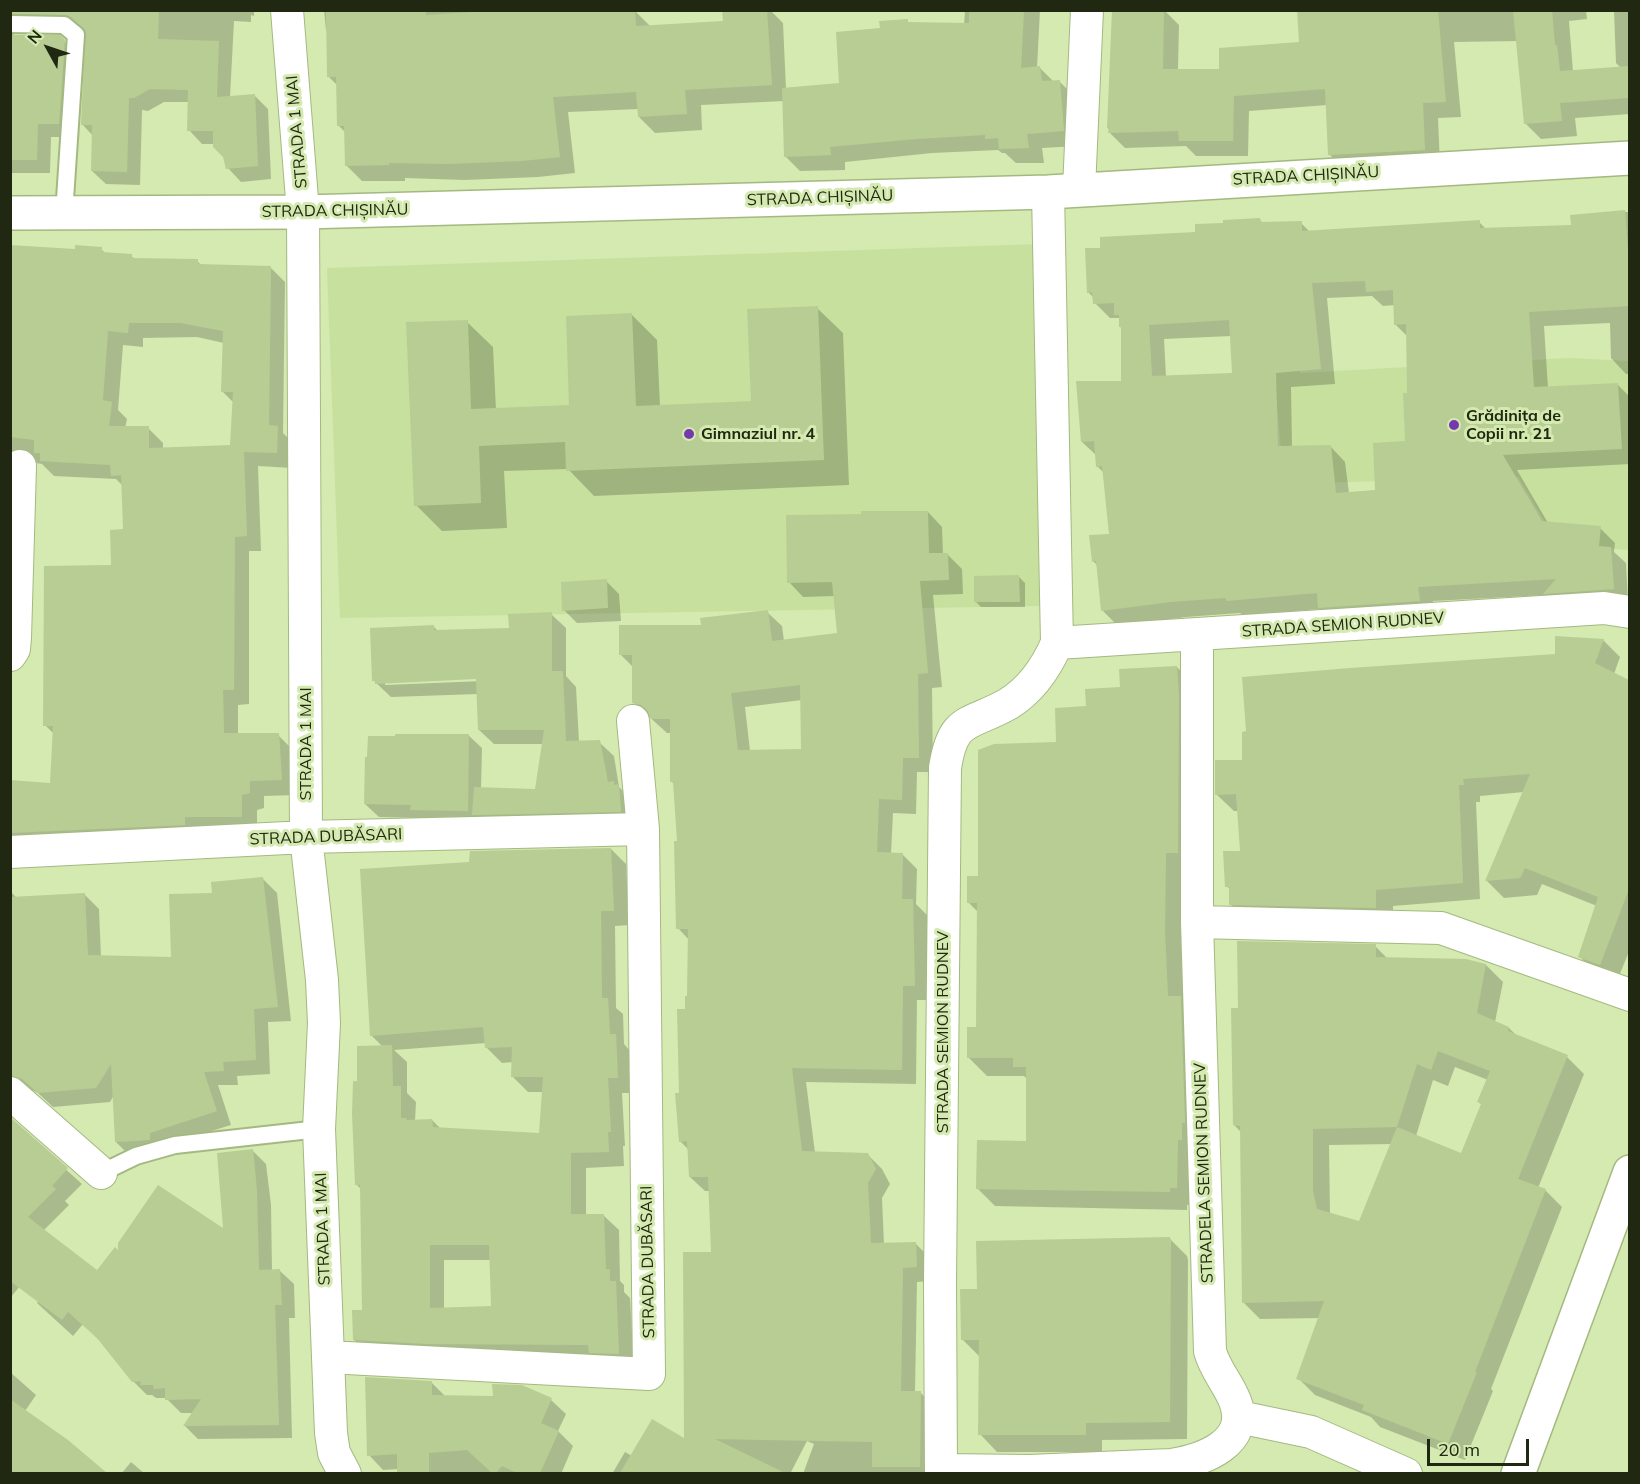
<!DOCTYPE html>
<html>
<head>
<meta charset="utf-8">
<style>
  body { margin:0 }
  #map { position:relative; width:1640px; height:1484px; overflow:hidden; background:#d4eab0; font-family:Mulish,sans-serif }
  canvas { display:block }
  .frame { position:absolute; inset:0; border:12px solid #212812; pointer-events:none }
  .north { position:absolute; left:18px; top:18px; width:60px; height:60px; -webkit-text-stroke:4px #d4eab0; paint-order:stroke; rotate:310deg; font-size:16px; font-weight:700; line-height:24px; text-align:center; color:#212812 }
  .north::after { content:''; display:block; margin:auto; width:21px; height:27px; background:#212812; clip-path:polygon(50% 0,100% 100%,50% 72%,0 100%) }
  .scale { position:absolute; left:1427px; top:1439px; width:102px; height:27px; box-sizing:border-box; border:3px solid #212812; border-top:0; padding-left:8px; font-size:18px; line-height:21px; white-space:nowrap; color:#212812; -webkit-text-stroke:4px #d4eab0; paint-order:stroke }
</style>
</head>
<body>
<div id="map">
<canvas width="1640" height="1484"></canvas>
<div class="frame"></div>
<div class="north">N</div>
<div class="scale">20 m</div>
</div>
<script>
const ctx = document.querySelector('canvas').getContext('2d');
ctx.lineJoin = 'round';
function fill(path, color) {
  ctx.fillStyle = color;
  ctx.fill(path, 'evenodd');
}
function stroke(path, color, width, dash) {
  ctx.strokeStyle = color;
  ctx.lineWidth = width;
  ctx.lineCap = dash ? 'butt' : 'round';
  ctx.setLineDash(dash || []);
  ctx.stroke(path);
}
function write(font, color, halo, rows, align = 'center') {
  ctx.font = font + ' Mulish,sans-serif';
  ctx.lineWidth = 6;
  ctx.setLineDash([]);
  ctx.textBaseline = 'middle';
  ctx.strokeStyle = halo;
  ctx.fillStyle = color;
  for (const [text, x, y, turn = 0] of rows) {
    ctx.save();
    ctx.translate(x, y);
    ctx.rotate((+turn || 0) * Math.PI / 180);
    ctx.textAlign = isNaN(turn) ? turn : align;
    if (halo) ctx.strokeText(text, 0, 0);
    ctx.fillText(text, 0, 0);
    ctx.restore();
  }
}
const built = new Path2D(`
  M1261 226 1300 373 1568 358 1629 361V550L1558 544 1518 477 1284 484Z
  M1038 244 1053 599 1040 606 340 618 327 268Z`);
const shadow = new Path2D(`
  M10 10H254V16L251 15V22L234 21 230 97 254 95 268 109 271 179 241 182 228 168 225 157 214 144H202L189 130V102H164L148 111 142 110 140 185 106 184 92 171 93 136 82 124 87 32 80 28 15 32 13 36 64 41 78 55 73 137H51L50 173H10Z
  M324 10 635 11 651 27 724 23V10H770L783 23 786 89 841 85 920 36 964 25 965 10H1040L1037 68H1040L1054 82 1059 81 1074 96 1078 146 1042 148 1044 163H1016L1005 153H1002L998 150 932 153 845 162V170L800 171 785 156 784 101 701 105 702 130 655 133 639 117V109L568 112 575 173 538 177 465 180 405 178V181H362L346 165V133L338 125V86L329 77 328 33 326 30Z
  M1114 10H1164L1179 25 1178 70H1220L1301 43 1336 10H1586L1587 19 1569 21 1573 72 1621 68 1616 63 1614 11 1630 10V114L1575 118 1577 136 1541 139 1525 123 1517 41 1454 42 1461 117 1438 118 1440 165 1345 170 1329 154 1327 105 1249 111 1248 156H1196L1186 146 1125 148 1110 133 1108 128Z
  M1617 212H1630V374H1626L1611 358 1610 323 1544 326 1548 388 1618 385 1630 397V464L1517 470 1548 523 1600 528 1615 543 1614 552 1626 563 1628 604 1560 608 1546 595 1433 601 1434 616 1335 623 1321 609 1243 615 1240 613 1186 617 1118 626 1103 611 1098 566 1093 561 1110 535 1104 473 1097 466V456L1082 442 1122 383 1123 329 1120 327V318H1110L1095 303 1094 298 1088 292 1101 249 1197 234 1260 220 1263 223H1301L1310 232 1479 222 1487 230 1572 227ZM1372 296 1383 306 1395 305V324L1407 336V442L1376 491 1349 493 1345 462 1330 446 1292 447 1291 387 1335 384 1327 298ZM1231 336 1233 374 1166 377 1164 339Z
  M101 249 106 254 131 256 135 259 197 261 202 266 270 267 285 282 283 433 293 443 292 468 258 466 261 551H249V704L238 705V735H278L293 750 296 795 264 796V808L257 810V831L10 838V782L52 784 54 734 45 725 112 567 125 530 123 486 116 479 54 476 42 464 36 463 26 465 10 522V251ZM197 337 224 343 222 391 234 403 232 447 163 449V443L148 428H125L127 419 118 410 123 345 143 347V338Z
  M817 308 843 333 849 485 594 496 568 469 504 471 507 528 442 531 416 505 467 322 493 347 496 410 571 406 631 314 657 340 660 406 752 402Z
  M928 512 942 527 943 555H948L962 569 963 594 933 595 942 687 932 688 933 772H917L916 814 893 813 891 854H902L917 869 916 904 927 915 929 1000H917L916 1084 806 1082 815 1153 867 1154 882 1169 890 1184 882 1198 884 1244 915 1243 930 1258V1281L917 1282 915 1392H920L934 1407 933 1474H803L814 1444 807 1441 790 1474H743L740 1471 738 1474H612L625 1452 632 1456 686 1441 713 1253 710 1191H705L690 1177 689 1150 680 1141V1095L686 1010 689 998V940L678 928V842L674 784 671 781V733H667L634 703V668L621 655 703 627 767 612 782 626 784 641 839 635 835 596 803 597 789 582ZM802 700V751H750L745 707Z
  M1019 577 1025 583V607H981L975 601Z
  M606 581 619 594 621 621 577 623 564 610Z
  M551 614 566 628V676L576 687 579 742H599L614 756 619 787 632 800 635 825 425 823 420 818 379 817 365 804 397 738 468 735 482 748 481 789 536 790 544 744H494L479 730 478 694 391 697 373 680 433 626 438 631 510 629ZM483 678V681L385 685V682Z
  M1603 640 1620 657 1614 674 1630 682V949L1617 981 1597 974 1580 957 1597 906 1542 884 1537 895 1504 898 1487 881 1524 792 1480 796V802H1476L1480 899 1393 906V925L1248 921 1230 904V890L1227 886 1241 853 1239 811H1234L1216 794 1243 761Z
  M1177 667 1195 686 1184 870 1182 950 1194 1205H1187V1210L995 1206 977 1188 1027 1143V1079L1024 1076H987L968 1057 978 1029V912L968 902 980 878 1058 744 1088 707 1122 688Z
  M611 849 626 864 629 925 615 926 616 1008 623 1014 624 1044 630 1051 632 1093H622L625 1146H623L624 1166 586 1168V1216L603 1215 619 1230 620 1281 624 1285V1292L630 1298 634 1369 370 1355 354 1340 363 1311 362 1190 356 1184 359 1082 383 1047 371 1035 471 863ZM486 1043 487 1048 502 1063 513 1062V1077L528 1092H543L541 1135 441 1129 432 1120 415 1121 416 1102 407 1093V1062L394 1050ZM444 1260H491L493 1308 444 1309Z
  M263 879 277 893 291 1021 268 1022 270 1074 237 1076 238 1085H218L231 1125 130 1156 116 1142 114 1095 110 1102 53 1107 38 1093 30 1089 18 1090 10 1096V891L17 898 84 894 99 909 101 957 172 959 214 895Z
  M1375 946 1388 959 1486 965 1503 982 1495 1022 1509 1028 1517 1036 1567 1057 1584 1074 1538 1188 1545 1190 1562 1207 1491 1389 1493 1391 1465 1460 1380 1427 1371 1417 1315 1395 1298 1378 1320 1318 1260 1319 1243 1302 1242 1133 1234 1125 1240 1010ZM1455 1067 1488 1080 1479 1102 1482 1105 1461 1155 1416 1136 1433 1080 1448 1086ZM1392 1144 1360 1223 1330 1214 1329 1145Z
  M10 1119 82 1184 65 1201 69 1205 43 1231 56 1244 10 1298Z
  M252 1150 266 1164 271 1205 272 1271H280L294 1284 295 1318H289L292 1438 198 1439 185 1426 193 1413H181L166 1398H156L152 1395H147L133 1381 100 1341 83 1324 73 1336 37 1303 72 1253 97 1272 119 1254 225 1231Z
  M1169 1238 1187 1256 1188 1260 1187 1439 1102 1440V1452H997L980 1434V1357L963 1340 978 1291Z
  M10 1372 36 1395 25 1411 67 1441 105 1474H10Z
  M431 1382 446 1397 494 1398 522 1387 551 1400 566 1414 558 1431 573 1446 561 1474H399V1469L383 1470 369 1455Z
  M131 1462 145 1474H121Z`);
const building = new Path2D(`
  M10 10H159L158 39 219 41 217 97 255 94 258 166 226 169 223 157 213 147V131H187L188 90 150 89 134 98H129L127 172 91 171 92 125H81L85 30 71 17 65 15 10 14Z
  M326 10H426V15L504 10H635L636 26 723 21 722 10H767L772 85 685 90 687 114 638 117 636 92 553 97 560 157 522 161 448 164 389 163V165L345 166 344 126H337L336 77H327Z
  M969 10H1024L1021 68 1040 66 1042 81 1060 80 1064 131 1027 134 1029 148 999 149 998 138 985 139V135L916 139 830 147 831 155 784 157 782 88 839 83 836 32 880 28 879 21 908 19V22L969 23Z
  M1112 10H1164L1163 69H1219V48L1299 42 1297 10H1438L1446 102 1423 103 1425 150 1328 155 1325 89 1234 96 1233 141H1179L1178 131 1108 133 1109 128H1107Z
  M1513 10H1552L1555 45H1557L1560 71 1629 66V98L1560 103 1562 121 1524 124Z
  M10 35H60L65 40 59 124H38L37 160H10Z
  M1625 210 1629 264V306L1529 312 1534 387 1618 383 1622 449 1503 455 1542 521 1601 526 1599 546 1611 547 1614 589 1543 594 1556 579 1418 587 1420 601 1318 608 1317 593 1226 601V598L1170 602 1101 611 1096 561 1092 562 1089 535 1109 534 1102 466 1096 467 1094 441 1081 442 1076 381H1121V327H1119V315H1114V303L1093 304 1092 292 1087 293 1085 248H1100V237L1195 232V224L1223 223V220L1260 218 1261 222 1302 221V231L1480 220V228L1571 225 1570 215ZM1365 281 1366 292 1393 290 1394 325 1406 324 1407 393H1403L1405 441 1373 443 1375 490 1336 493 1331 445 1278 446 1276 373 1321 369 1312 283ZM1229 320 1232 373 1152 376 1149 325Z
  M10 245 75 249V245L102 247V252L132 254V258L198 259V264L271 266 269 425 278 426 277 453 244 452 247 536 235 537 234 690H223L224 733H279L282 780 250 781V793L242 795V817H185V825L10 833V780L50 783 53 726H43L44 566 111 565 110 530 123 529 121 475 111 476 110 465 40 461V453H34V440L10 437ZM129 323H181L223 331 221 392H233L230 445 149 448V426H109L112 402 103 400 108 331 128 333Z
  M818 306 824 460 566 471 565 442 479 446 481 503 414 506 406 322 468 320 471 409 569 405 566 316 632 313 636 406 751 401 747 309Z
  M861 511H928L929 553H948L949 580 920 581 928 673 918 674 919 758H903L902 800 879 799 877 852 903 853 902 899H913L915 986H903L902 1070 792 1068 802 1151 868 1153 876 1169 868 1183 871 1243 916 1242 917 1267 903 1268 901 1391H921L920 1467H872V1442L715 1439 785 1473H620L652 1419 684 1438 683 1252H711L708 1177H689L687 1141 679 1142 675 1093H679L677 1009H685V996H687L688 929H676L674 841H677L673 782H670V719H651L647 710 641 705 632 703V655H619V625H701L700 618 768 610 772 641 837 633 832 582 787 583 786 515 861 514ZM800 685 801 749 738 750 731 693Z
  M1019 575 1020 602H974V576Z
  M607 579 608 608 562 611 561 582Z
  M552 612V671H563L566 741 600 740 608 782 614 781V785L619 784 621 812 472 815 474 787 535 789 544 730H478L476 679 375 684V681H372L370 628 434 625V630L509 628 508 614Z
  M1555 636 1604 639 1595 663 1629 680V889L1600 965 1578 957 1598 897 1525 868 1520 878 1485 881 1530 774 1463 779 1464 785H1459L1463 883 1376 890V908L1229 905V887H1225L1223 851H1240L1236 794 1215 795V760H1242V732L1246 731 1242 677 1350 668 1555 654Z
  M1177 666 1179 696 1178 853H1166L1165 931 1168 996H1181V1003L1185 1123H1182V1140H1178L1177 1188H1170V1192L976 1189 977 1140 1026 1141V1067H1013V1058H967V1027H976L977 903H967V876H978V750L994 744 1056 742 1055 708 1086 706 1085 689 1120 687 1119 669Z
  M395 734H469L468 811 410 810 411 805 364 804 365 757H367L368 736H395Z
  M611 848 614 911H601L602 998H608L610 1034H616L618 1078H608L611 1132H608L609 1152 571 1153V1214H604L606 1269H610V1281H616L619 1354 589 1353 588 1345 428 1344 353 1340 352 1310H362L360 1185H355L352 1114 353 1081H357V1046L392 1045 393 1086H401V1118H406L407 1120 432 1119 433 1127 539 1133 543 1077H511L512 1047 485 1048 483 1027 370 1036 360 869 469 862 470 851ZM430 1245H489L491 1306 430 1308Z
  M263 877 278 1007 254 1009 256 1060 223 1062 224 1071 204 1072 217 1111 150 1133V1140L115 1142 111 1064 96 1088 38 1093 22 1079 10 1075V897L85 893 88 955 171 957 169 894 212 893 211 882Z
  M1237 941 1376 944V957L1466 959 1486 964 1477 1013 1509 1027 1508 1031 1568 1055 1518 1179 1546 1189 1475 1372H1477L1448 1444 1362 1410 1364 1405 1296 1379 1324 1301 1242 1303 1240 1126 1233 1125 1231 1008H1238ZM1438 1051 1490 1071 1477 1102 1481 1104 1461 1153 1397 1127 1359 1221 1317 1209 1313 1191V1129L1397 1127 1417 1064 1431 1070Z
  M10 1117 68 1168 52 1186 56 1189 28 1217 97 1270 115 1247 118 1250V1243L158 1185 223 1228 217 1153 253 1149 257 1191 259 1270 280 1269 282 1305H275L279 1425 183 1426 201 1399 165 1400V1388L154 1389 153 1385H140L141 1381 132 1382 97 1338 68 1312 62 1320 10 1281Z
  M1170 1237 1171 1241 1170 1422 1086 1423V1435H978L979 1340H961L960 1289H977L976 1241Z
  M365 1377 432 1381V1395L493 1396 492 1384 522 1385 552 1398 541 1423 559 1431 540 1473H517L502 1466 496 1473H492L467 1450 429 1453V1473H397V1454L367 1456Z
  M10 1399 68 1440 107 1473H10Z`);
const service = new Path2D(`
  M10 24 64 25 76 35 64 214
  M101 1173 136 1156 175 1145 319 1129`);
const minor = new Path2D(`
  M287 10 303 212 306 837 322 980 324 1023 319 1129 331 1433 334 1453 345 1474
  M1079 189 1087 10
  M1057 643 1604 608 1630 612
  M10 655 14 649 15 638 20 466
  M10 852 306 837 643 829
  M1197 922 1441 928 1630 995
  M10 1093 101 1173
  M328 1357 649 1374 643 829 633 721
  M1239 1417 1311 1432 1406 1474
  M941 1470 1030 1471 1171 1465C1203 1460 1251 1443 1235 1401 1228 1383 1215 1370 1210 1351L1197 922V634
  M941 1474 940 1282 945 768C953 716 969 726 1008 704 1031 690 1047 666 1057 643L1048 192`);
const tertiary = new Path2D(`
  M10 213 303 212 1048 192 1630 158
  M1518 1474 1630 1172`);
const markers = [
  [1454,425,6,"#7638ad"],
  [689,434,6,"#7638ad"]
];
const streetNames = [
  ["STRADA 1 MAI",297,132,-95],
  ["STRADA CHIȘINĂU",1306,176,-3],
  ["STRADA CHIȘINĂU",820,198,-2],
  ["STRADA CHIȘINĂU",335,211,-1],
  ["STRADA SEMION RUDNEV",1343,625,-4],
  ["STRADA 1 MAI",306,744,-90],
  ["STRADA DUBĂSARI",326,837,-2],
  ["STRADA SEMION RUDNEV",943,1032,-90],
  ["STRADELA SEMION RUDNEV",1204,1173,-92],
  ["STRADA 1 MAI",323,1229,-92],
  ["STRADA DUBĂSARI",648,1262,-91]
];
const poiNames = [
  ["Grădinița de",1466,416],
  ["Copii nr. 21",1466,434],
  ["Gimnaziul nr. 4",701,434]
];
fill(built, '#c7e09e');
fill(shadow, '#0003');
fill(building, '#b8cd94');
stroke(service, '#a4b981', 20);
stroke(minor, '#a4b981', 34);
stroke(tertiary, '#a4b981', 36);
stroke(service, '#fff', 16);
stroke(minor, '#fff', 32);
stroke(tertiary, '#fff', 33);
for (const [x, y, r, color] of markers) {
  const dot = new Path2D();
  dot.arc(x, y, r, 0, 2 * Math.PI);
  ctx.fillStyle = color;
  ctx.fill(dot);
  stroke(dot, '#d4eab0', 2);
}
write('16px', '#212812', '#d4eab0', streetNames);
write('bold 16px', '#212812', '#d4eab0', poiNames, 'left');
</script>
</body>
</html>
